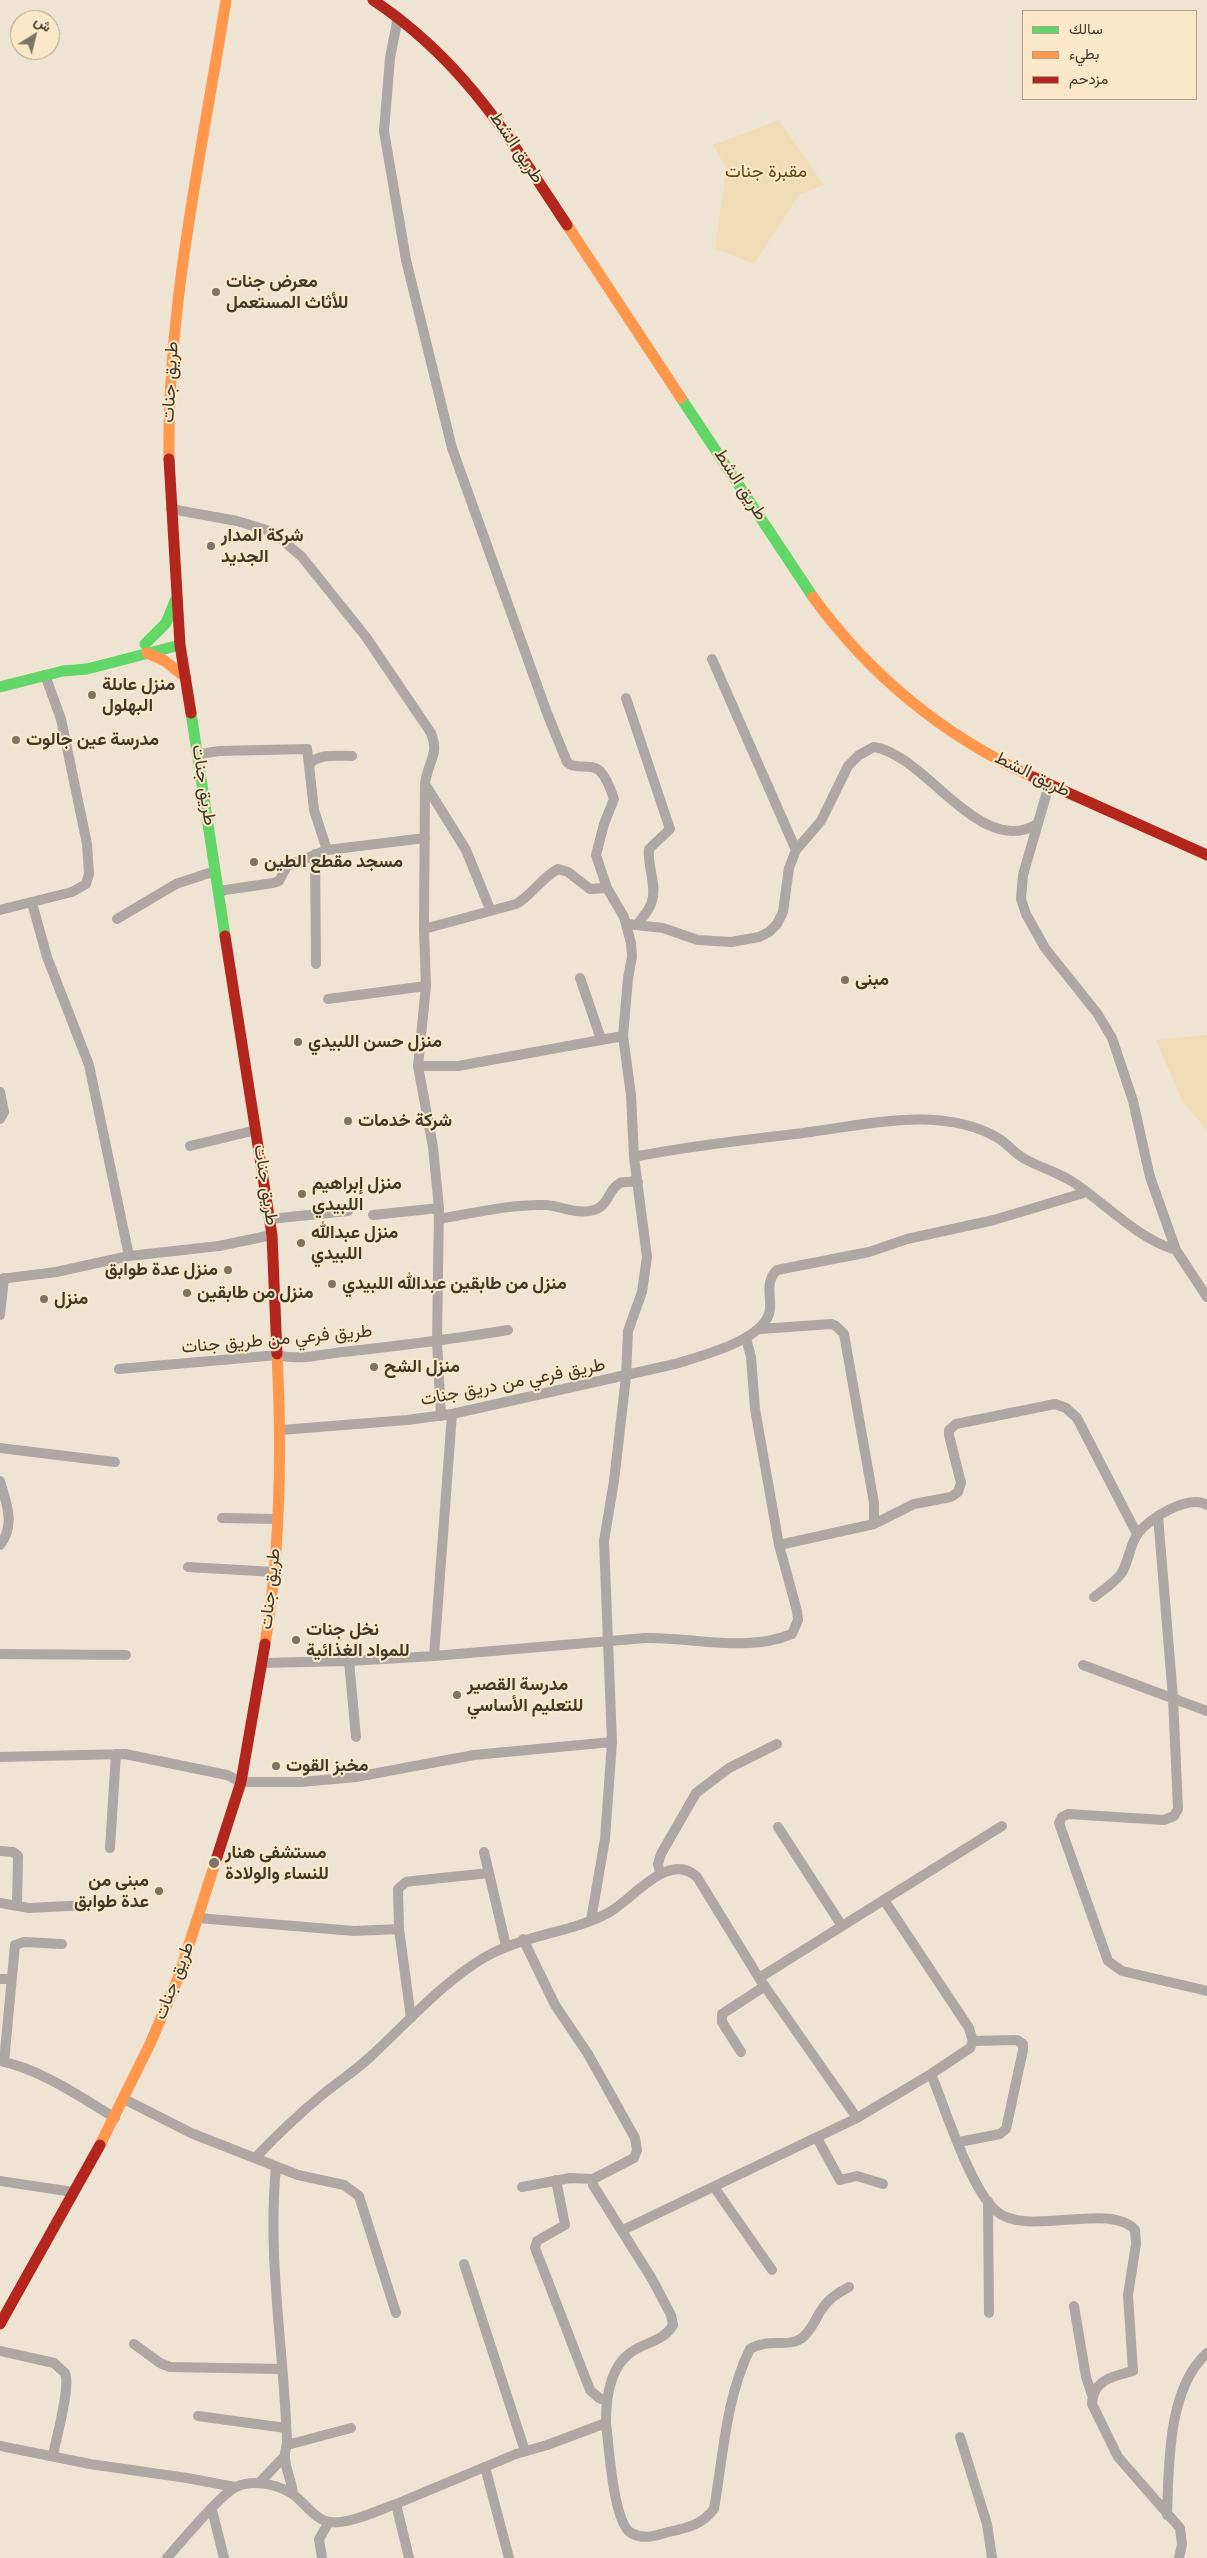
<!DOCTYPE html>
<html>
<head>
<meta charset="utf-8">
<style>
  body { margin:0 }
  #map { position:relative; width:1207px; height:2558px; overflow:hidden; background:#efe4d3; font-family:Poppins,Vazirmatn,sans-serif }
  canvas { display:block }
  .legend { position:absolute; left:1022px; top:10px; width:175px; height:90px; box-sizing:border-box; background:#fae8c8; border:1px solid #afa289; margin:0; padding:6px 9px; list-style:none; font-size:15px; color:#3f382b }
  .legend li { display:flex; align-items:center; gap:10px; height:25px }
  .legend b { width:25px; border:1px solid #afa289 }
  .north { position:absolute; left:10px; top:10px; width:50px; height:50px; box-sizing:border-box; background:#fae8c8; border:1px solid #afa289; border-radius:50%; rotate:36deg; font-size:14px; font-weight:700; line-height:20px; text-align:center; color:#3f382b }
  .north::after { content:''; display:block; margin:auto; width:18px; height:22px; background:#7d7466; clip-path:polygon(50% 0,100% 100%,50% 72%,0 100%) }
</style>
</head>
<body>
<div id="map">
<canvas width="1207" height="2558"></canvas>
<ul class="legend">
<li><b style="height:6px;background:#63d668"></b>سالك</li>
<li><b style="height:6px;background:#ff974d"></b>بطيء</li>
<li><b style="height:6px;background:#b3261e"></b>مزدحم</li>
</ul>
<div class="north">ش</div>
</div>
<script>
const ctx = document.querySelector('canvas').getContext('2d');
ctx.lineJoin = 'round';
function fill(path, color) {
  ctx.fillStyle = color;
  ctx.fill(path, 'evenodd');
}
function stroke(path, color, width, dash) {
  ctx.strokeStyle = color;
  ctx.lineWidth = width;
  ctx.lineCap = dash ? 'butt' : 'round';
  ctx.setLineDash(dash || []);
  ctx.stroke(path);
}
function write(font, color, halo, rows, align = 'center') {
  ctx.font = font + ' Poppins,Vazirmatn,sans-serif';
  ctx.lineWidth = 4;
  ctx.setLineDash([]);
  ctx.textBaseline = 'middle';
  ctx.strokeStyle = halo;
  ctx.fillStyle = color;
  for (const [text, x, y, turn = 0] of rows) {
    ctx.save();
    ctx.translate(x, y);
    ctx.rotate((+turn || 0) * Math.PI / 180);
    ctx.textAlign = isNaN(turn) ? turn : align;
    if (halo) ctx.strokeText(text, 0, 0);
    ctx.fillText(text, 0, 0);
    ctx.restore();
  }
}
const green = new Path2D(`
  M779 120 824 185 799 195 754 264 715 249 726 168 713 145Z
  M1204 1035H1207V1130L1182 1101 1156 1040Z`);
const street = new Path2D(`
  M398 17 390 58 384 131 406 260 452 448 547 713 567 762C575 771 591 762 600 771 607 778 611 790 614 799L604 824 596 855 607 888 624 917 631 943 632 957 628 978 623 1036 631 1095 634 1157 647 1257 642 1292 628 1331 626 1377 614 1481 604 1541 612 1742 605 1839 591 1920
  M171 509 237 521 273 532 302 557 366 637 431 733C440 755 427 763 425 784L424 929 426 986 418 1066 433 1147 439 1208 437 1342 441 1416
  M712 659 796 850
  M626 698 670 829 649 849C647 866 657 885 652 901 650 910 642 918 637 925
  M199 754 219 751 307 749 309 765
  M425 784 466 850 490 909
  M1049 785 1023 875 1021 899 1026 914 1045 948 1097 1013 1112 1038 1133 1101 1150 1177 1176 1250 1207 1297
  M327 850 314 810 309 765C317 753 338 756 352 756
  M315 854 316 964
  M218 891 273 883 279 881 287 866 327 850 425 838
  M32 903 47 957 89 1065 129 1256
  M0 910 72 892 86 884 89 874 87 844 61 719 45 675
  M117 919 176 884 215 871
  M627 924 663 928 698 940 731 942 759 937 769 932 777 924 783 912 789 868 796 850 821 821 848 766 859 755 874 747C926 755 981 859 1037 824
  M424 929 516 904C532 895 541 878 558 869L568 872 590 889 607 888
  M580 978 601 1039
  M328 999 426 986
  M418 1066H458L623 1036
  M0 1092 4 1112 0 1119
  M190 1146 256 1130
  M634 1157C687 1146 740 1141 794 1134 858 1127 939 1103 998 1138 1008 1144 1015 1154 1025 1159 1041 1168 1060 1173 1076 1184 1108 1206 1137 1238 1176 1250
  M373 1215 439 1208
  M270 1219 348 1211
  M439 1219C474 1213 510 1204 545 1205 562 1206 578 1215 594 1210 609 1206 608 1189 620 1183 625 1181 633 1182 638 1182
  M0 1279 56 1272 129 1256 219 1246 272 1235
  M0 1315 4 1278
  M761 1329 831 1324 836 1326 844 1334 874 1503V1524L779 1545
  M119 1369 278 1355C300 1361 321 1354 343 1352 398 1346 453 1339 508 1330
  M281 1430 407 1420 452 1414 675 1364C700 1356 767 1340 770 1309 771 1295 765 1281 777 1270L869 1252 907 1239 994 1220 1087 1192
  M0 1448 115 1462
  M0 1481C6 1502 16 1525 0 1545
  M1158 1516 1173 1698 1178 1809 1174 1816 1164 1820 1068 1814 1062 1817 1059 1823 1108 1961 1122 1971 1207 1991
  M222 1518 276 1519
  M874 1524 914 1504 951 1497 958 1492 961 1483 949 1435V1430L956 1424 1055 1404 1066 1408 1077 1418 1137 1534
  M188 1567 275 1572
  M1094 1597C1103 1590 1114 1583 1121 1574 1129 1562 1129 1547 1137 1535 1148 1518 1189 1494 1207 1505
  M0 1654 126 1655
  M434 1656 452 1414
  M349 1661 356 1737
  M262 1663 349 1661 434 1656 645 1638C695 1637 745 1653 792 1634L798 1620 797 1611 779 1545 755 1409 751 1357 746 1338
  M1083 1665 1207 1711
  M0 1757 125 1754 227 1775 241 1782H301L356 1777 474 1755 612 1742
  M778 1827 842 1926
  M110 1848 116 1754
  M0 1851 13 1852 18 1856 17 1906
  M484 1852 506 1946
  M660 1873 658 1864 661 1854 696 1793 729 1768 777 1744
  M0 1903 29 1908 87 1905
  M198 1918 354 1931 399 1929 411 2018
  M399 1929 398 1889 406 1882 413 1881 489 1873
  M759 1978 1002 1826
  M0 1979H11
  M741 2052 722 2022V2014L765 1986
  M0 2061C42 2070 79 2096 115 2118
  M4 2062 15 1945 24 1942 62 1944
  M931 2074C945 2108 970 2188 996 2211 1027 2238 1109 2201 1135 2230L1136 2244 1128 2295 1133 2371C1113 2376 1093 2380 1092 2404L1118 2457 1180 2528 1182 2544 1179 2558
  M124 2099 191 2133 298 2175 344 2185 359 2196 396 2313
  M817 2138 840 2180 857 2176 883 2184
  M959 2142 1000 2134 1006 2129 1023 2050V2044L1017 2040 973 2041
  M256 2157C277 2135 299 2114 322 2095 338 2082 355 2071 370 2057 407 2023 443 1981 487 1956 527 1934 570 1933 608 1913 634 1899 668 1850 697 1877L759 1978 857 2118
  M276 2167C267 2259 284 2350 287 2442 287 2447 284 2452 285 2457 285 2469 292 2481 293 2494
  M556 2180 565 2225 537 2241 535 2248 590 2390 599 2398 606 2401
  M0 2181 73 2192
  M522 2187 570 2178 593 2179
  M714 2187 772 2270
  M988 2201 989 2313
  M623 2230 857 2118 931 2074 970 2048 973 2041 969 2028 884 1900
  M464 2264 525 2451
  M1074 2306 1086 2377 1092 2395
  M134 2344 160 2363 170 2367 281 2369
  M0 2351 54 2363 65 2373C71 2386 56 2439 53 2455
  M198 2416 286 2428
  M606 2423C609 2446 613 2522 631 2533 644 2540 655 2536 668 2532 687 2528 702 2525 714 2509 723 2457 726 2397 750 2349 767 2338 789 2348 802 2338 812 2330 815 2319 822 2309 829 2298 839 2292 849 2287
  M960 2437 987 2524 992 2558
  M287 2445 351 2428
  M0 2446 90 2464 187 2478 235 2487
  M485 2467 509 2558
  M259 2483 284 2457
  M396 2504 516 2454 547 2445 606 2423C606 2396 610 2362 638 2348 652 2341 665 2339 673 2325L671 2315 652 2279 593 2185V2179L634 2158 637 2150 635 2138 588 2054 555 2005 523 1939
  M212 2510 224 2558
  M1167 2515C1169 2466 1167 2389 1207 2353
  M167 2558C179 2544 223 2492 236 2487 252 2479 276 2484 291 2493 304 2501 314 2520 330 2522 348 2525 379 2510 396 2504L409 2558
  M322 2558 319 2539 329 2522`);
const fast = new Path2D(`
  M681 398 813 597
  M145 644 166 623 175 601
  M0 687 63 671 87 669 180 645
  M191 713 225 936`);
const slow = new Path2D(`
  M567 225 681 398
  M169 459C167 305 202 152 226 0
  M813 597C871 677 944 736 1033 777
  M147 653 165 661 186 678
  M265 1644C281 1548 282 1451 277 1354
  M100 2145 150 2044 179 1976 217 1857`);
const jam = new Path2D(`
  M373 0C464 61 508 136 567 225
  M169 459 180 645 191 713
  M1033 777 1207 855
  M225 936 272 1235 277 1354
  M217 1857 241 1782 265 1644
  M0 2324 100 2145`);
const markers = [
  [216,292,5,"#7d7466"],
  [211,546,5,"#7d7466"],
  [92,695,5,"#7d7466"],
  [16,740,5,"#7d7466"],
  [254,862,5,"#7d7466"],
  [845,980,5,"#7d7466"],
  [298,1042,5,"#7d7466"],
  [348,1121,5,"#7d7466"],
  [302,1194,5,"#7d7466"],
  [301,1243,5,"#7d7466"],
  [228,1270,5,"#7d7466"],
  [332,1284,5,"#7d7466"],
  [187,1293,5,"#7d7466"],
  [44,1299,5,"#7d7466"],
  [374,1367,5,"#7d7466"],
  [296,1640,5,"#7d7466"],
  [457,1695,5,"#7d7466"],
  [276,1766,5,"#7d7466"],
  [214,1863,6,"#7d7466"],
  [159,1891,5,"#7d7466"]
];
const streetNames = [
  ["طريق الشط",516,148,56],
  ["طريق جنات",171,382,-87],
  ["طريق الشط",740,485,57],
  ["طريق الشط",1032,775,26],
  ["طريق جنات",203,785,81],
  ["طريق جنات",265,1185,81],
  ["طريق فرعي من طريق جنات",277,1340,-5],
  ["طريق فرعي من دريق جنات",513,1383,-11],
  ["طريق جنات",271,1589,-84],
  ["طريق جنات",175,1981,-69]
];
const parkNames = [
  ["مقبرة جنات",766,172]
];
const poiNames = [
  ["معرض جنات",226,282],
  ["للأثاث المستعمل",226,303],
  ["شركة المدار",221,536],
  ["الجديد",221,557],
  ["منزل عاىلة",102,685],
  ["البهلول",102,706],
  ["مدرسة عين جالوت",26,740],
  ["مسجد مقطع الطين",264,862],
  ["مبنى",855,980],
  ["منزل حسن اللبيدي",308,1042],
  ["شركة خدمات",358,1121],
  ["منزل إبراهيم",312,1184],
  ["اللبيدي",312,1205],
  ["منزل عبدالله",311,1233],
  ["اللبيدي",311,1254],
  ["منزل عدة طوابق",218,1270,"right"],
  ["منزل من طابقين عبدالله اللبيدي",342,1284],
  ["منزل من طابقين",197,1293],
  ["منزل",54,1299],
  ["منزل الشح",384,1367],
  ["نخل جنات",306,1630],
  ["للمواد الغذائية",306,1651],
  ["مدرسة القصير",467,1685],
  ["للتعليم الأساسي",467,1706],
  ["مخبز القوت",286,1766],
  ["مستشفى هنار",225,1853],
  ["للنساء والولادة",225,1874],
  ["مبنى من",149,1881,"right"],
  ["عدة طوابق",149,1902,"right"]
];
fill(green, '#f1dcb8');
stroke(street, '#aea7a4', 10);
stroke(fast, '#63d668', 11);
stroke(slow, '#ff974d', 11);
stroke(jam, '#b3261e', 11);
for (const [x, y, r, color] of markers) {
  const dot = new Path2D();
  dot.arc(x, y, r, 0, 2 * Math.PI);
  ctx.fillStyle = color;
  ctx.fill(dot);
  stroke(dot, '#fae8c8', 2);
}
write('18px', '#3f382b', '#fae8c8', streetNames);
write('18px', '#5d4410', '#fae8c8', parkNames);
write('bold 18px', '#3f382b', '#fae8c8', poiNames, 'left');
</script>
</body>
</html>
